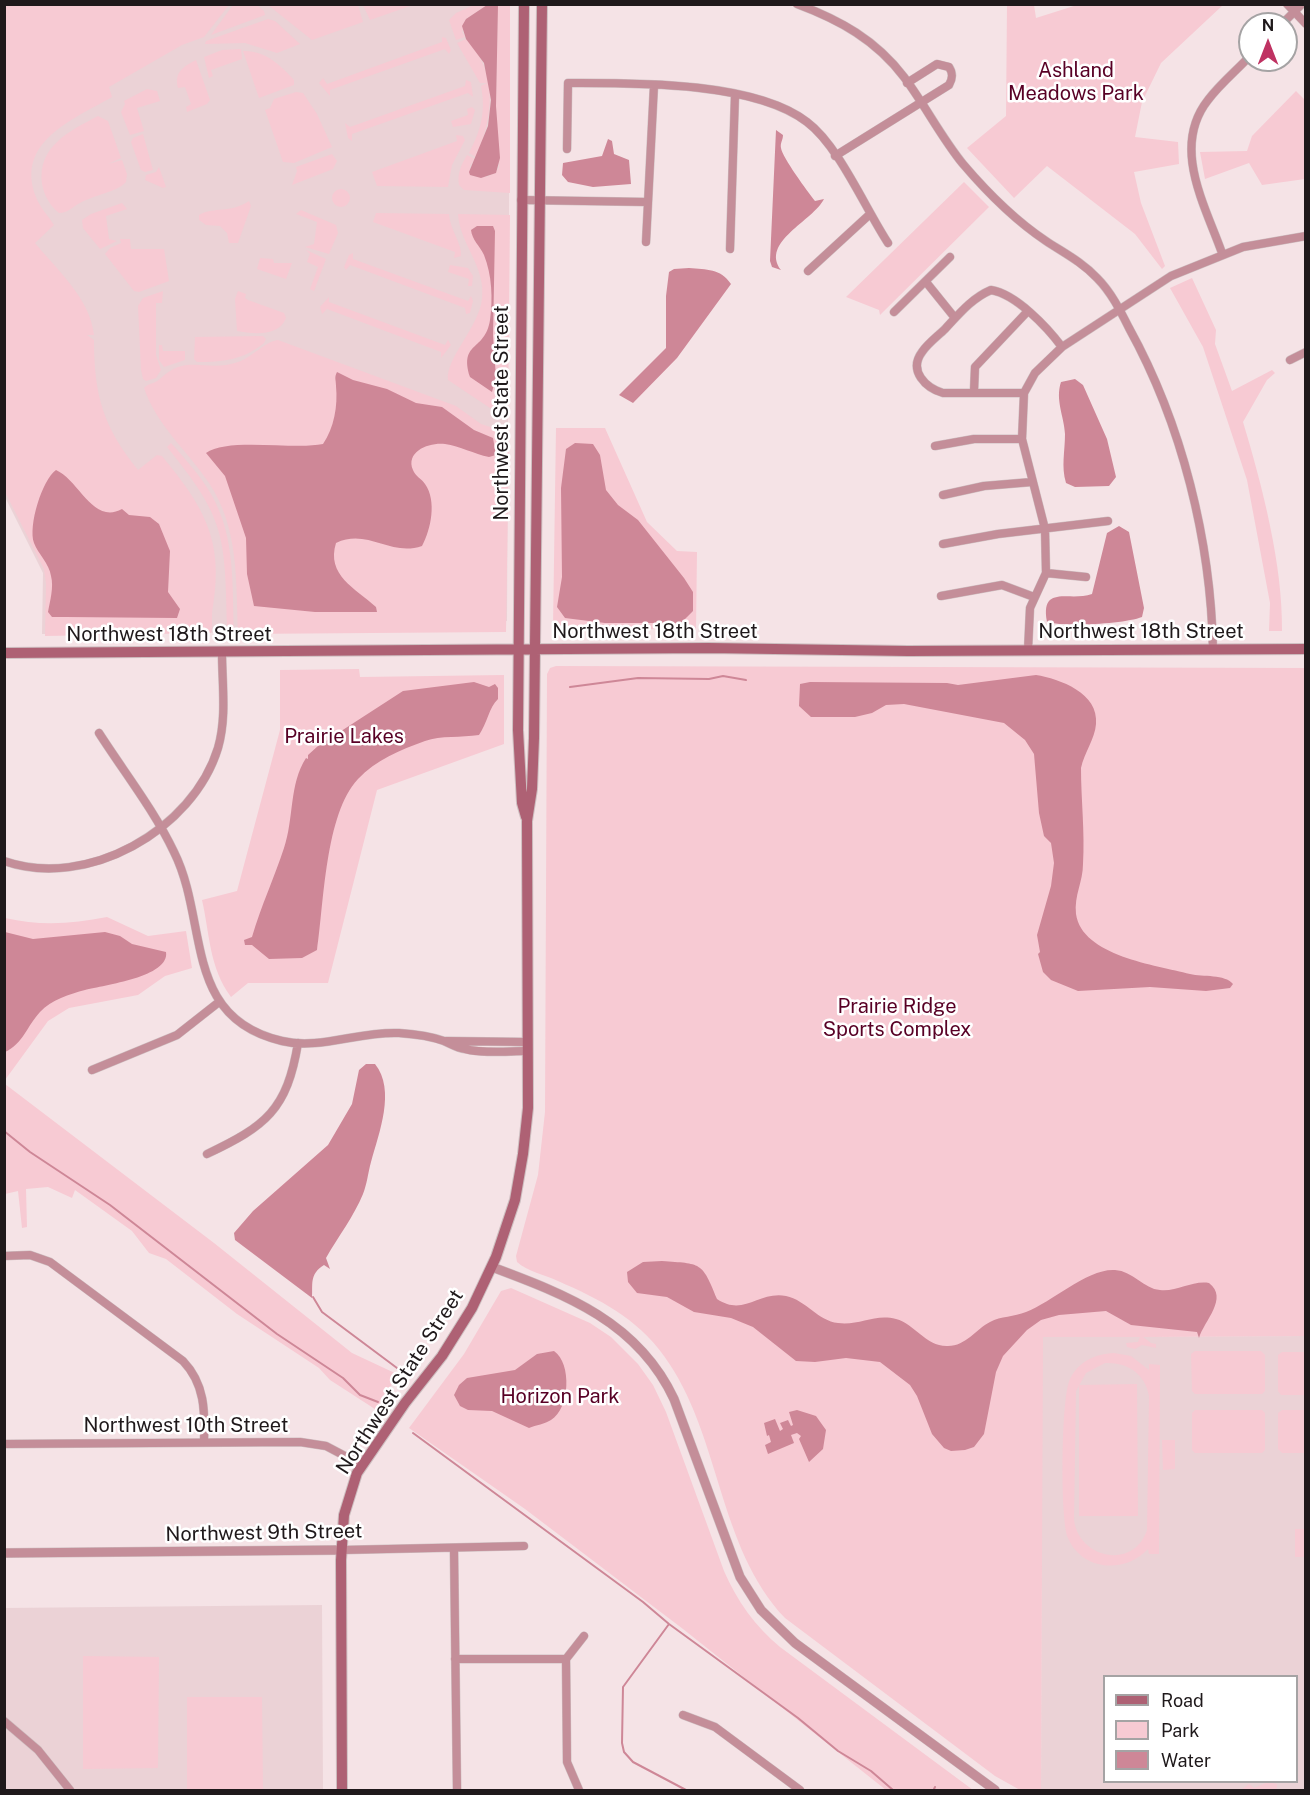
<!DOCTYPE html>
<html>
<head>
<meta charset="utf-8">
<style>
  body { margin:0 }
  #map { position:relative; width:1310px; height:1795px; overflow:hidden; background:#f5e3e6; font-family:"Public Sans",sans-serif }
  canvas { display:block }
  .frame { position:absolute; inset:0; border:6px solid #1f191b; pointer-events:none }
  .legend { position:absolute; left:1103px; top:1675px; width:195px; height:108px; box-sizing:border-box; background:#fff; border:2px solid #a5a3a4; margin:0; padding:8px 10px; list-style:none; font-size:18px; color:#1f191b }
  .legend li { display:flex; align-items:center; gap:12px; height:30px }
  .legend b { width:30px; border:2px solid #a5a3a4 }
  .north { position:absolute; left:1238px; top:12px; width:60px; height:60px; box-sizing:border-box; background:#fff; border:2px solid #a5a3a4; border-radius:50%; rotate:0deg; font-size:16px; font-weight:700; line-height:24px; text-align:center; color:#1f191b }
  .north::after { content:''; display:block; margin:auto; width:21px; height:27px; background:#bf3262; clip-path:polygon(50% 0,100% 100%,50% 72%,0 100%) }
</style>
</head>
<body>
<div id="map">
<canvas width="1310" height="1795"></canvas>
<div class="frame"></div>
<ul class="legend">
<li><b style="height:8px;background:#ae6174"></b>Road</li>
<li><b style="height:16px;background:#f7cad3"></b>Park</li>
<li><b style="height:16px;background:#ce8797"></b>Water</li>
</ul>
<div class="north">N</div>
</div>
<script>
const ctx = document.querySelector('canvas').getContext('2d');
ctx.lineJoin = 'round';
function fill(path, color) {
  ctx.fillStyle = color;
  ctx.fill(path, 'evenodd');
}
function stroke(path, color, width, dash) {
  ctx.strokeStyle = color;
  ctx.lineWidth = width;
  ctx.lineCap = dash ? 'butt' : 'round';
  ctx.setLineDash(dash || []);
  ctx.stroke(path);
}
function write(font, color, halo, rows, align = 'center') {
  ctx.font = font + ' "Public Sans",sans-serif';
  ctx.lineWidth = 5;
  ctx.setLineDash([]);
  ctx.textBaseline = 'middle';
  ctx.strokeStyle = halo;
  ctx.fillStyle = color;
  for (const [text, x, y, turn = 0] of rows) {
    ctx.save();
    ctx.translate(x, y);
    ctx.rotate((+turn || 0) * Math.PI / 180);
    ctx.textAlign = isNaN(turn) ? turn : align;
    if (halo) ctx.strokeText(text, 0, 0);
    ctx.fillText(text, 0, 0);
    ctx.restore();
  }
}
const built = new Path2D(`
  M5 5H510L507 621 417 631 42 634 43 573 5 497Z
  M1305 1336V1790H1041L1042 1337ZM1104 1676H1296V1782H1104Z
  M322 1605 323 1790H5L4 1608Z`);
const green = new Path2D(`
  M4 5H229L204 37 182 45 109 87 112 97C72 120 15 142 36 197 40 208 48 215 54 225L35 243C57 270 90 298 94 335H87L94 340C94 395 103 427 138 470L157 455 162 456C203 506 224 539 213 606 211 615 213 624 211 633L45 636 46 584 44 569 5 492Z
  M233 5H257L264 11 265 15 211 35Z
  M268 5H358L363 22 312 40Z
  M363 5V4L413 5 370 20Z
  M474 5H487L466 19 462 32 465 37 456 40 449 20 456 13Z
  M498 5H510V193L464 190 459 185C457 174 461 165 467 155L475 159 470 166 471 175C482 179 491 178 499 168L496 106Z
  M1007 5H1034L1036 18 1077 5H1223L1161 63 1142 102 1135 137 1178 142 1179 164 1134 172 1141 203 1165 266 1162 269 1135 234 1047 166 1014 198 967 148 1006 116Z
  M268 19 275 21 300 44 277 53 245 43 205 44 206 41Z
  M442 37 446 38 451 50 449 54 445 49 330 90V96L319 83 323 78 327 84 442 42Z
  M466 39C499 73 493 117 476 157L469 153C481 130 486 112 481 86L487 83H480L457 43Z
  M222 50 241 49 242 59 211 70 213 76 209 78 204 57Z
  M243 51C264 50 281 65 294 80V85L259 98Z
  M196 60 210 100 207 104 187 112 186 107 191 104 185 87 178 88C174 72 183 67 196 60Z
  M466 80 471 82 473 97 468 93 352 134V141L348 138 345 123 350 127 465 86Z
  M147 89 157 91 160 101 137 108 144 131 130 135 121 112 125 104 124 101Z
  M1296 91 1305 100V179L1262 185 1249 163 1205 179 1200 152 1247 151 1252 136Z
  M296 92 303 93 317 114 332 147 294 163 283 162 265 110 270 108 274 99Z
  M472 107 475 110 471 124 453 127 451 121 468 115 467 109Z
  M98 116 108 121 121 158 108 164 122 160 127 174 126 182C117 192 94 195 80 203 72 207 68 213 59 213 50 206 44 195 42 184 37 146 70 131 98 116Z
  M143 134 153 170 145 172 141 170 131 142 133 138Z
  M456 135 463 136 465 140 452 165 448 187 377 186 372 172 457 141Z
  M332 154 337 161 333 169 292 185 297 171 296 167Z
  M159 167 166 187 163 188 145 180 146 175 156 172Z
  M964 182 989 207 880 315 879 310 846 297Z
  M332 198a9 9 0 1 1 18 0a9 9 0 1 1-18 0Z
  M249 201 251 206 238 243H229L227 233 220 226 206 225 199 220V215C215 206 229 214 249 201Z
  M122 203 127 209 106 216 109 239 117 241 100 249 83 228 82 220 91 214Z
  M301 210 336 225 338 233 329 254 305 247 314 244 317 222 296 214Z
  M376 213 449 214C450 230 462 243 461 256L454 258 455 252 373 222Z
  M458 214 510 215 508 411 490 408 448 380C445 359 479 327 482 299 486 266 460 245 458 214Z
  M120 239H130L131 249H164L169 281 139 292 134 291 105 254 110 248 121 243Z
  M306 250 326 259 314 291 310 289 318 267 307 262 310 254Z
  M353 253V259L468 301 471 296 473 301 470 313 466 314 465 308 350 265 346 270 344 267 349 255Z
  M260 258 273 259 274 263H292L286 279 257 269Z
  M450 265 468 268 473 276 472 286H468L469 279 448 272Z
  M1192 278 1216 330 1215 344 1232 391 1272 370 1275 373 1267 380 1243 422C1262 485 1283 565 1282 631H1269L1270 603 1247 480 1203 347 1170 288Z
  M163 291 162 303H156V355L161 370 156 378 146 381 143 379 141 370 138 306 143 298Z
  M238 291 246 294 245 298 248 300 284 313 286 318C279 337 253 334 237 331L235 299Z
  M329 297V302L445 345 448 340 451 345 441 358V352L327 309 322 314 320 307Z
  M263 336 266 339 264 343C243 360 223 362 197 362L194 359 195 337Z
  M278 340 456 406 481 424 509 433 506 632 238 634C236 581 239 528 209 483 187 450 157 426 144 388 148 383 155 384 160 379 186 353 207 373 238 362 253 357 264 342 278 340Z
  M159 345H162L163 351H185V360L164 367 159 360Z
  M556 428H605L647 522 677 551 697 552 696 630 553 627Z
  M171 443C185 459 200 475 211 494 236 537 232 586 234 634L229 633 227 625C225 536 225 518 167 447Z
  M556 666 1305 668V1336L1143 1337 1151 1343 1156 1344V1348L1142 1345 1135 1349 1127 1347 1126 1343 1138 1342 1140 1337H1043L1041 1790H1020L995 1776 785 1618C717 1546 721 1434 664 1356 637 1318 599 1299 558 1281 545 1275 527 1271 517 1262L516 1256 538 1175 545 1112 547 674 550 668Z
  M359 669 360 677 504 675V744L377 790 328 983H248L231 997C209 967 210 935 202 900L237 891 280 730V670Z
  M107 917 148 936 186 931 192 968 165 976 138 995 69 1008 48 1021 5 1080V918C40 926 72 924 107 917Z
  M5 1084 214 1243 352 1353 399 1375 381 1399 383 1409 378 1411 330 1380 319 1368 237 1314 166 1259 149 1253 132 1231 75 1190 72 1198 48 1187 26 1189 27 1227 22 1228 18 1191 5 1194Z
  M511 1288 590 1323 611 1337 638 1364 653 1385 666 1412 724 1571C737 1601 755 1626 780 1647L973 1790H886L683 1629 525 1509 409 1428 464 1354 501 1291Z
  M1195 1351H1261L1265 1355V1391L1262 1394H1195L1192 1391 1191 1354Z
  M1282 1352H1305V1395H1281L1278 1391V1355Z
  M1114 1353 1131 1356 1149 1370V1364L1160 1365 1159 1554H1149L1148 1549C1125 1574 1082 1571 1068 1538 1060 1520 1061 1396 1070 1379 1079 1361 1095 1354 1114 1353ZM1105 1363C1127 1362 1145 1373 1149 1396L1147 1530C1134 1570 1079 1559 1074 1520L1076 1391 1086 1373Z
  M1137 1384 1138 1516H1079V1385Z
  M1195 1410H1262L1265 1413V1450L1262 1453H1195L1192 1450V1413Z
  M1282 1410H1305V1453H1282L1278 1449V1413Z
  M1162 1440H1175V1469L1163 1470Z
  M1295 1529H1305V1557H1295Z
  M83 1656 159 1657 158 1768 83 1769Z
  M187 1697H262L263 1790H187Z
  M1268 1782 1277 1784V1788L1274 1790H1241L1249 1784 1254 1788Z`);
const water = new Path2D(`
  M487 5H498L496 106 500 158 496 173 481 178 470 175 469 172 488 126 491 100 484 63 466 39 462 26 466 19Z
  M776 130 783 135C783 140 780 143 781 148 782 157 808 192 815 201L824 199C813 221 760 242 781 270L772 267 770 261Z
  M608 139 612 141 614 154 629 160 631 184 593 187 568 182 562 175 563 163 602 156Z
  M477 226H493L495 231 493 336 496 377 492 392 470 377C459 341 485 352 490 320 493 299 492 275 484 255 480 246 472 240 471 230Z
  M689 268C707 270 720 268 731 284L677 358 633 403 619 395 666 348V296L669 272 674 269Z
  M337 372 353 380 387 389 416 403 442 407 474 430 493 438 496 455 489 457C474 454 460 446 445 444 430 442 405 451 413 470 415 476 422 479 425 484 437 501 431 529 422 546 390 557 368 528 336 543 326 575 355 588 376 607L377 612H315L254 606 247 574 246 538 225 476 206 453C227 437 294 450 323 444 334 428 338 406 336 386 336 379 334 378 337 372Z
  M1075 379 1083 385 1107 439 1116 477 1109 486 1075 487 1066 483C1061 466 1065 452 1065 434 1064 416 1055 400 1061 382Z
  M575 443 593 444 600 455 606 490 618 505 638 520 684 578 693 592V611L681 623H605L565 618 557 607 562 577 561 488 566 449Z
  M56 470C79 480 93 525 122 509L129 515 150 517 159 524 170 551 168 592 180 609 177 618 66 617H52L48 612C50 601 54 587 51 576 49 563 38 554 34 543 28 526 42 480 56 470Z
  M1119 526 1129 532 1144 608 1142 617C1124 624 1065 627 1047 622 1040 584 1070 602 1092 594L1107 533Z
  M1036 675C1060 679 1099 693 1096 724 1095 739 1084 753 1081 768 1081 800 1085 832 1083 864 1083 882 1074 895 1076 914 1082 956 1156 965 1190 974 1203 977 1225 974 1233 984L1230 988 1206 991 1150 987 1078 991 1051 980 1043 972 1038 954 1040 952 1037 935 1051 886 1054 863 1051 843 1044 836 1039 813 1034 754 1025 740 1004 723 904 704 886 705 872 713 855 717H811L799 706 800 684 810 682 947 683 958 685Z
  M474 682 489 687 495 684 498 688V699C489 707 487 724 479 735 461 738 441 735 425 741 400 750 376 760 358 779 325 814 324 904 317 950L302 958 269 959 252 945H245L244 940 252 937C261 906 275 876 284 848 294 819 289 784 306 758L308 759V755L318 746 403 691Z
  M5 932 33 939 105 932 120 936 132 944 166 952C170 977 104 985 85 990 70 994 51 1000 40 1012 27 1026 23 1044 5 1052Z
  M366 1064H375C396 1090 379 1133 371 1162 368 1173 367 1184 363 1194 354 1216 338 1237 326 1258L330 1269 324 1265C309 1274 313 1285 312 1298L235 1240 234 1233 253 1211 328 1145 352 1104 359 1070Z
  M662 1261C701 1264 702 1261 717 1299 744 1317 758 1291 786 1296 806 1300 818 1321 838 1323 859 1326 875 1313 896 1319 915 1324 926 1347 948 1346 966 1346 976 1329 990 1322 1001 1316 1014 1317 1026 1312 1052 1302 1088 1268 1115 1270 1133 1271 1144 1289 1160 1290 1177 1292 1193 1280 1209 1283 1229 1298 1204 1321 1199 1338L1197 1332 1131 1325 1106 1311 1059 1315 1041 1320 1027 1330 1003 1356 996 1372 984 1434 974 1447 965 1450 951 1451 944 1448 932 1434 917 1396 910 1385 880 1362 846 1358 815 1362 796 1361 753 1327 731 1318 694 1312 667 1297 637 1293 628 1282 627 1272 643 1262Z
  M554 1351C572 1363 570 1409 551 1420 545 1424 536 1425 529 1428L492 1411 468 1410 460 1406 454 1395 459 1385 467 1378 515 1370 537 1354Z
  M797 1410 816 1416 826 1430 823 1449 809 1462 799 1439 801 1436 797 1433 791 1435 794 1443 768 1454 765 1445 771 1442 769 1435 767 1436 764 1423 775 1419 780 1431 783 1429 780 1423 788 1420 791 1426 793 1425 789 1412Z`);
const stream = new Path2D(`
  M570 687 638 678 709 679 723 676 746 680
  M4 1131 30 1152 110 1205 277 1334 343 1378 360 1395 378 1402
  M313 1297 322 1312 397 1368
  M413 1433 643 1602 669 1624 798 1718 838 1751 871 1771 893 1790
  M669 1624 623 1687 622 1743 624 1752 633 1762 686 1790
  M934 1789 935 1787`);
const minor = new Path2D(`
  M797 4C840 20 876 40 904 77 925 105 941 137 963 164 986 191 1016 221 1046 241 1064 253 1082 262 1097 278 1111 292 1120 310 1129 328 1182 424 1211 541 1213 650
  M1287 4 1306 24
  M1282 24 1302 4
  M567 149 568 83C633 83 754 81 807 122 839 146 865 208 888 243
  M835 156 949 85C953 78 953 73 949 67L937 64 907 83
  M521 200 648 202
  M646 242 654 85
  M730 249 735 95
  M1222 253C1205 205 1171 147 1208 100 1220 84 1236 71 1250 56
  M808 271 869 215
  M926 282 955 318
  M894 312 950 257
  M1290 360 1306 352
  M974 391 975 367 1027 312
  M1024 393H943C926 388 908 371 922 352 928 343 938 336 945 329 959 314 972 298 991 290 1016 294 1047 327 1062 347
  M935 446 974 439H1022
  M943 495 984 486 1032 482
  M943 544 998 534 1108 521
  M1046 573 1086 577
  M941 596 1002 585 1034 597
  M1028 650 1030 608 1046 573 1045 529 1022 439 1024 393 1035 373 1062 347 1171 276 1243 247 1306 236
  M99 733C124 772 154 810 174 852 209 922 182 1018 282 1041 320 1050 359 1031 399 1033 414 1034 430 1036 444 1041 451 1044 457 1048 465 1049 485 1054 507 1051 528 1051
  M4 861C87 890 193 830 218 748 227 717 222 684 222 652
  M446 1041 528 1042
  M92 1070 177 1035 219 1002
  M207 1154C266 1126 287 1110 298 1043
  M4 1256 30 1255 50 1262 183 1361C205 1384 205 1411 204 1441
  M4 1444 300 1442 326 1446 362 1465
  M342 1550 524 1546
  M454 1550 457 1790
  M455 1659H566
  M566 1659 567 1762 579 1790
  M566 1659 584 1636
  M683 1715 715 1727 800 1790
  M4 1721 38 1750 70 1790`);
const tertiary = new Path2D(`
  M492 1267C567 1295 638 1322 674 1399L740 1577 761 1610 795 1643 995 1790
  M4 1553 342 1550`);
const secondary = new Path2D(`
  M524 4 518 730 522 803 526 817
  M4 653 708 648 908 651 1306 649
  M342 1790 341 1560 344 1515 357 1473 405 1403 442 1356 472 1308 496 1257 515 1200 523 1154 528 1108 527 821 532 789 534 738 542 4`);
const parkNames = [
  ["Ashland",1076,71],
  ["Meadows Park",1076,94],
  ["Prairie Lakes",344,737],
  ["Prairie Ridge",897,1007],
  ["Sports Complex",897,1030],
  ["Horizon Park",560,1397]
];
const streetNames = [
  ["Northwest State Street",502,413,-90],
  ["Northwest 18th Street",655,632],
  ["Northwest 18th Street",1141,632],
  ["Northwest 18th Street",169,635],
  ["Northwest State Street",400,1382,-57],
  ["Northwest 10th Street",186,1426],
  ["Northwest 9th Street",264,1533,-1]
];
fill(built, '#ebd2d6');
fill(green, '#f7cad3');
fill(water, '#ce8797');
stroke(stream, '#ce8797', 2);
stroke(minor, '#cebfc1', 9);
stroke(tertiary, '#cebfc1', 10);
stroke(secondary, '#cebfc1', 12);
stroke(minor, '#c48e99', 8);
stroke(tertiary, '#c48e99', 9);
stroke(secondary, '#ae6174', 10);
write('20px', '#580025', '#fff', parkNames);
write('20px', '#1f191b', '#fff', streetNames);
</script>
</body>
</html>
